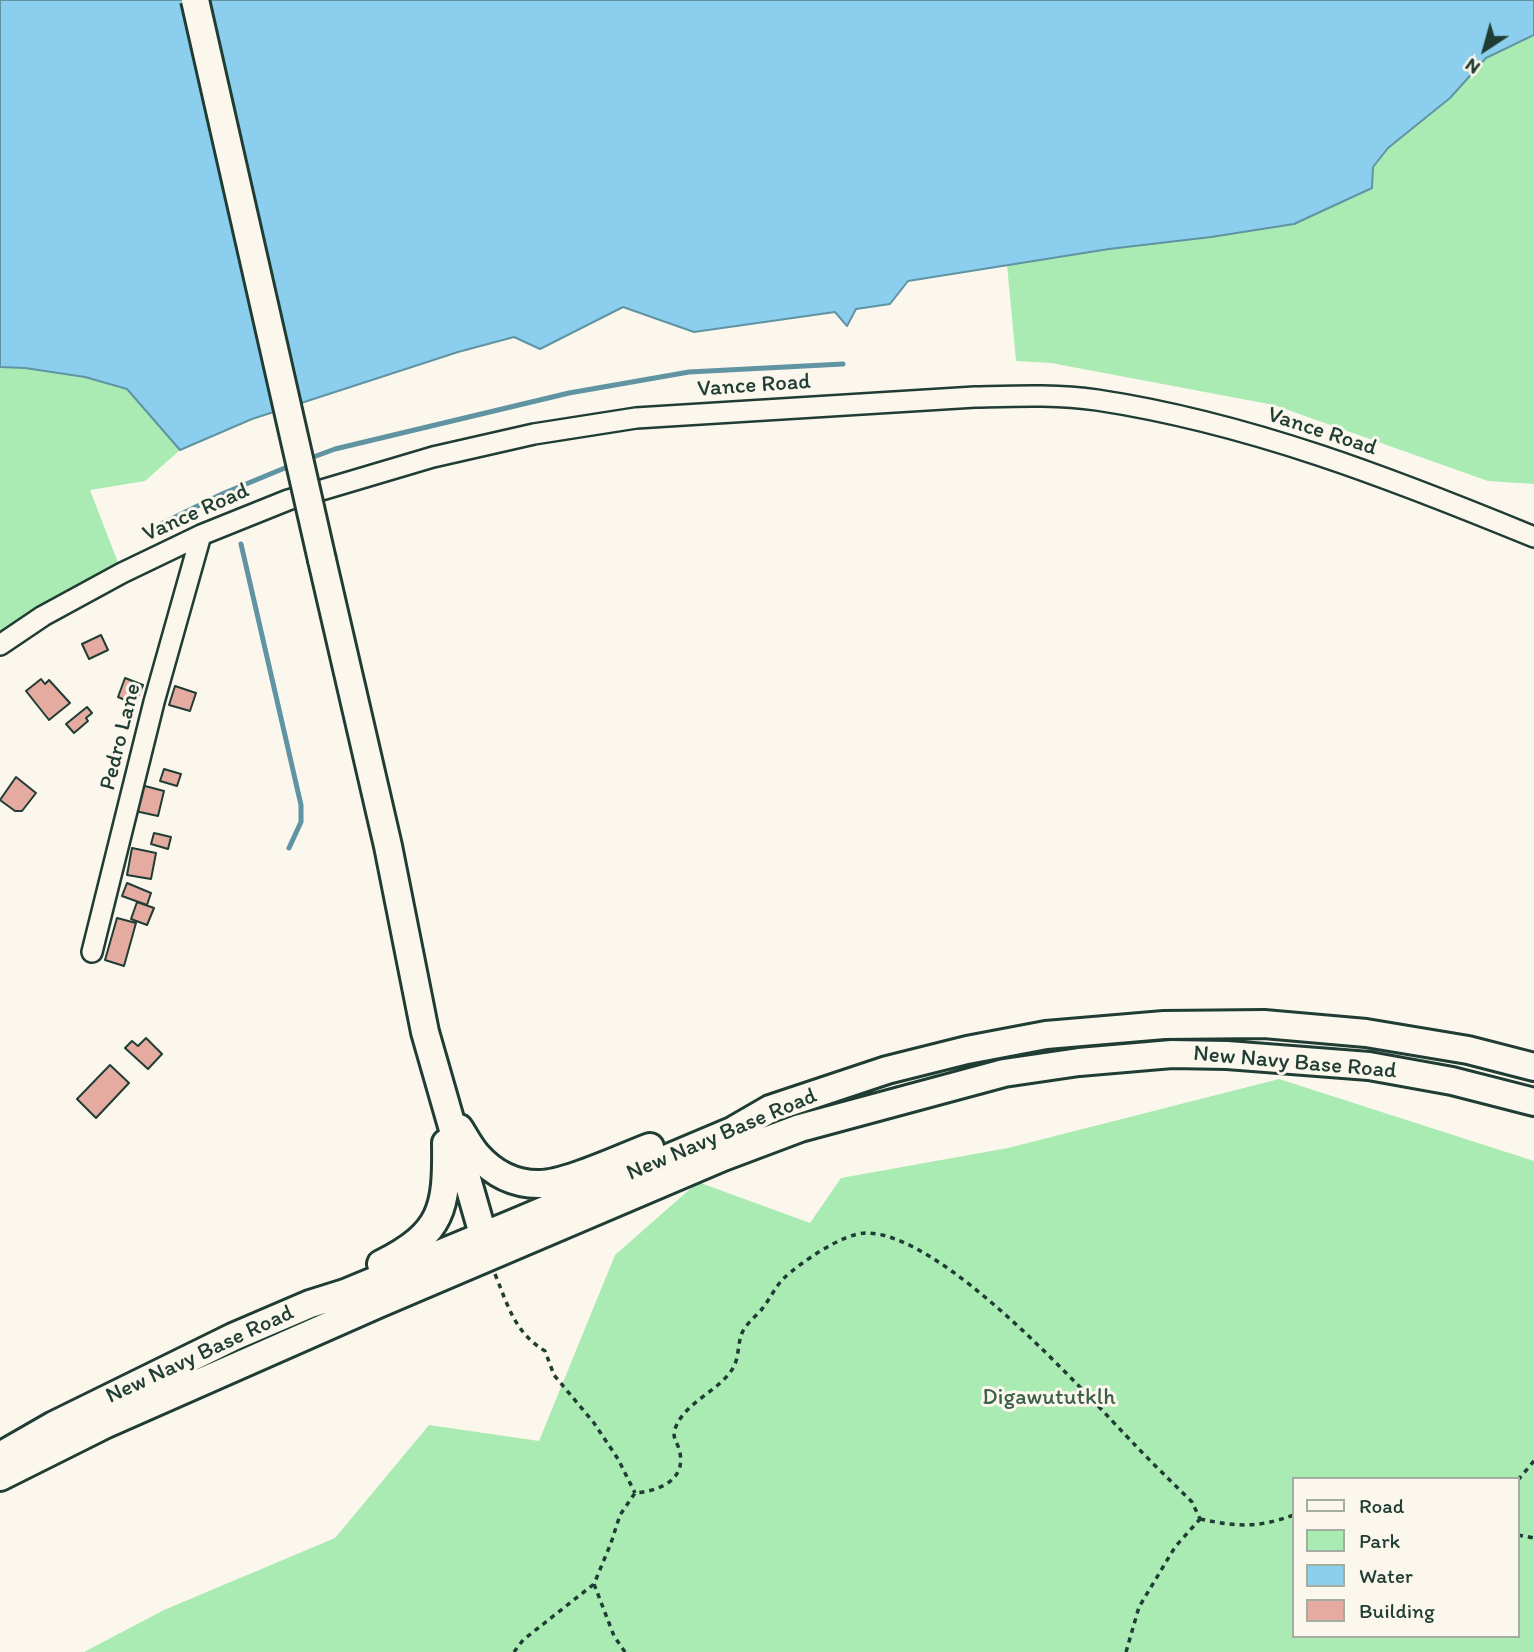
<!DOCTYPE html>
<html>
<head>
<meta charset="utf-8">
<style>
  body { margin:0 }
  #map { position:relative; width:1534px; height:1652px; overflow:hidden; background:#fbf7ec; font-family:Itim,sans-serif }
  canvas { display:block }
  .legend { position:absolute; left:1292px; top:1477px; width:228px; height:161px; box-sizing:border-box; background:#fbf7ec; border:2px solid #a3ada2; margin:0; padding:9px 12px; list-style:none; font-size:21px; color:#1f3d34 }
  .legend li { display:flex; align-items:center; gap:14px; height:35px }
  .legend b { width:35px; border:2px solid #a3ada2 }
  .north { position:absolute; left:1450px; top:14px; width:70px; height:70px; -webkit-text-stroke:5px #fbf7ec; paint-order:stroke; rotate:216deg; font-size:19px; font-weight:700; line-height:28px; text-align:center; color:#1f3d34 }
  .north::after { content:''; display:block; margin:auto; width:24px; height:32px; background:#1f3d34; clip-path:polygon(50% 0,100% 100%,50% 72%,0 100%) }
</style>
</head>
<body>
<div id="map">
<canvas width="1534" height="1652"></canvas>
<ul class="legend">
<li><b style="height:9px;background:#fbf7ec"></b>Road</li>
<li><b style="height:19px;background:#aaebb4"></b>Park</li>
<li><b style="height:19px;background:#8cceed"></b>Water</li>
<li><b style="height:19px;background:#e5aba1"></b>Building</li>
</ul>
<div class="north">N</div>
</div>
<script>
const ctx = document.querySelector('canvas').getContext('2d');
ctx.lineJoin = 'round';
function fill(path, color) {
  ctx.fillStyle = color;
  ctx.fill(path, 'evenodd');
}
function stroke(path, color, width, dash) {
  ctx.strokeStyle = color;
  ctx.lineWidth = width;
  ctx.lineCap = dash ? 'butt' : 'round';
  ctx.setLineDash(dash || []);
  ctx.stroke(path);
}
function write(font, color, halo, rows, align = 'center') {
  ctx.font = font + ' Itim,sans-serif';
  ctx.lineWidth = 6;
  ctx.setLineDash([]);
  ctx.textBaseline = 'middle';
  ctx.strokeStyle = halo;
  ctx.fillStyle = color;
  for (const [text, x, y, turn = 0] of rows) {
    ctx.save();
    ctx.translate(x, y);
    ctx.rotate((+turn || 0) * Math.PI / 180);
    ctx.textAlign = isNaN(turn) ? turn : align;
    if (halo) ctx.strokeText(text, 0, 0);
    ctx.fillText(text, 0, 0);
    ctx.restore();
  }
}
const green = new Path2D(`
  M0 0H1534V484L1488 481 1274 405 1051 363 1016 361 1007 265 908 281 890 304 856 309 847 326 835 312 694 332 623 307 540 349 514 337 458 352 252 419 180 450 145 481 90 490 122 573 0 647Z
  M1279 1079 1534 1161V1652H84L164 1610 335 1538 429 1425 539 1441 615 1255 698 1182 810 1223 841 1178 1008 1148ZM1294 1479H1518V1636H1294Z`);
const water = new Path2D(`
  M0 0H1534V35L1486 58 1450 98 1388 148 1373 167 1372 188 1294 224 1211 237 1109 249 908 281 890 304 856 309 847 326 835 312 694 332 623 307 540 349 514 337 458 352 252 419 180 450 127 389 85 377 25 368 0 367Z`);
const stream = new Path2D(`
  M308 459 335 449 569 393 689 372 843 364
  M155 527 222 494 292 465
  M241 544 301 805V822L289 848`);
const building = new Path2D(`
  M101 635 108 650 89 659 82 644Z
  M125 678 143 685 135 704 118 697Z
  M41 679 45 684 49 680 70 703 49 720 26 691Z
  M175 686 196 693 190 711 169 705Z
  M87 707 92 713 86 718 88 721 74 733 66 724Z
  M164 769 181 774 177 786 160 781Z
  M16 777 36 793 22 811H15L0 800Z
  M141 785 164 791 158 816 135 811Z
  M154 833 171 837 168 849 151 844Z
  M132 848 156 853 151 879 127 875Z
  M127 883 151 893 147 905 122 896Z
  M137 902 154 908 147 925 131 919Z
  M117 918 136 923 124 966 105 960Z
  M146 1038 162 1054 148 1069 125 1048 132 1041 138 1046Z
  M110 1065 129 1083 96 1118 77 1099Z`);
const path = new Path2D(`
  M495 1274C508 1306 515 1333 545 1351L554 1375 594 1423 618 1459 635 1493
  M1518 1480 1534 1461
  M1200 1519C1238 1527 1257 1528 1294 1515
  M1518 1535 1534 1538
  M514 1652 523 1640 594 1584
  M625 1652 614 1636 594 1584 611 1543 620 1515 635 1493C659 1491 688 1480 679 1449 677 1442 672 1437 675 1429 685 1400 724 1390 735 1364 739 1354 738 1342 742 1333 746 1324 756 1316 762 1309 770 1299 775 1287 784 1278 800 1263 843 1233 866 1233 943 1233 1083 1391 1136 1446 1154 1465 1173 1483 1192 1502L1200 1519
  M1126 1652 1139 1607 1175 1547 1200 1519`);
const minor = new Path2D(`
  M0 645 43 616 122 573 201 535 288 500 433 457 534 434 636 418 975 397C1015 396 1057 394 1097 400 1249 423 1393 479 1534 537
  M92 952 154 702 201 535`);
const secondary = new Path2D(`
  M322 560 388 846 425 1032 488 1252
  M459 1128C465 1137 470 1147 477 1155 493 1173 514 1184 538 1184 564 1185 623 1157 650 1147
  M381 1264C443 1233 447 1208 446 1143
  M0 1456 54 1425 233 1337 310 1304 345 1293 514 1223 732 1131 770 1109 887 1070 967 1050 1046 1035 1164 1025 1264 1024 1366 1033 1468 1050 1534 1067
  M0 1477 106 1424 378 1304 723 1157 800 1128 1004 1073 1079 1062 1172 1054 1227 1055 1369 1066 1452 1081 1534 1102`);
const secondaryBridge = new Path2D(`
  M195 0 322 560`);
const streetNames = [
  ["Vance Road",754,386,-4],
  ["Vance Road",1322,432,18],
  ["Vance Road",196,513,-24],
  ["Pedro Lane",121,737,-76],
  ["New Navy Base Road",1295,1063,5],
  ["New Navy Base Road",722,1135,-23],
  ["New Navy Base Road",200,1355,-25]
];
const parkNames = [
  ["Digawututklh",1049,1398]
];
fill(green, '#aaebb4');
fill(water, '#8cceed');
stroke(water, '#6094a3', 2);
stroke(stream, '#6094a3', 5);
fill(building, '#e5aba1');
stroke(building, '#1f3d34', 2);
stroke(minor, '#1f3d34', 24);
stroke(secondary, '#1f3d34', 32);
stroke(path, '#1f3d34', 3.5, [5, 5]);
stroke(minor, '#fbf7ec', 19);
stroke(secondary, '#fbf7ec', 26);
stroke(secondaryBridge, '#1f3d34', 32, []);
stroke(secondaryBridge, '#fbf7ec', 26);
write('23px', '#1f3d34', '#fbf7ec', streetNames);
write('23px', '#3b604e', '#fbf7ec', parkNames);
</script>
</body>
</html>
